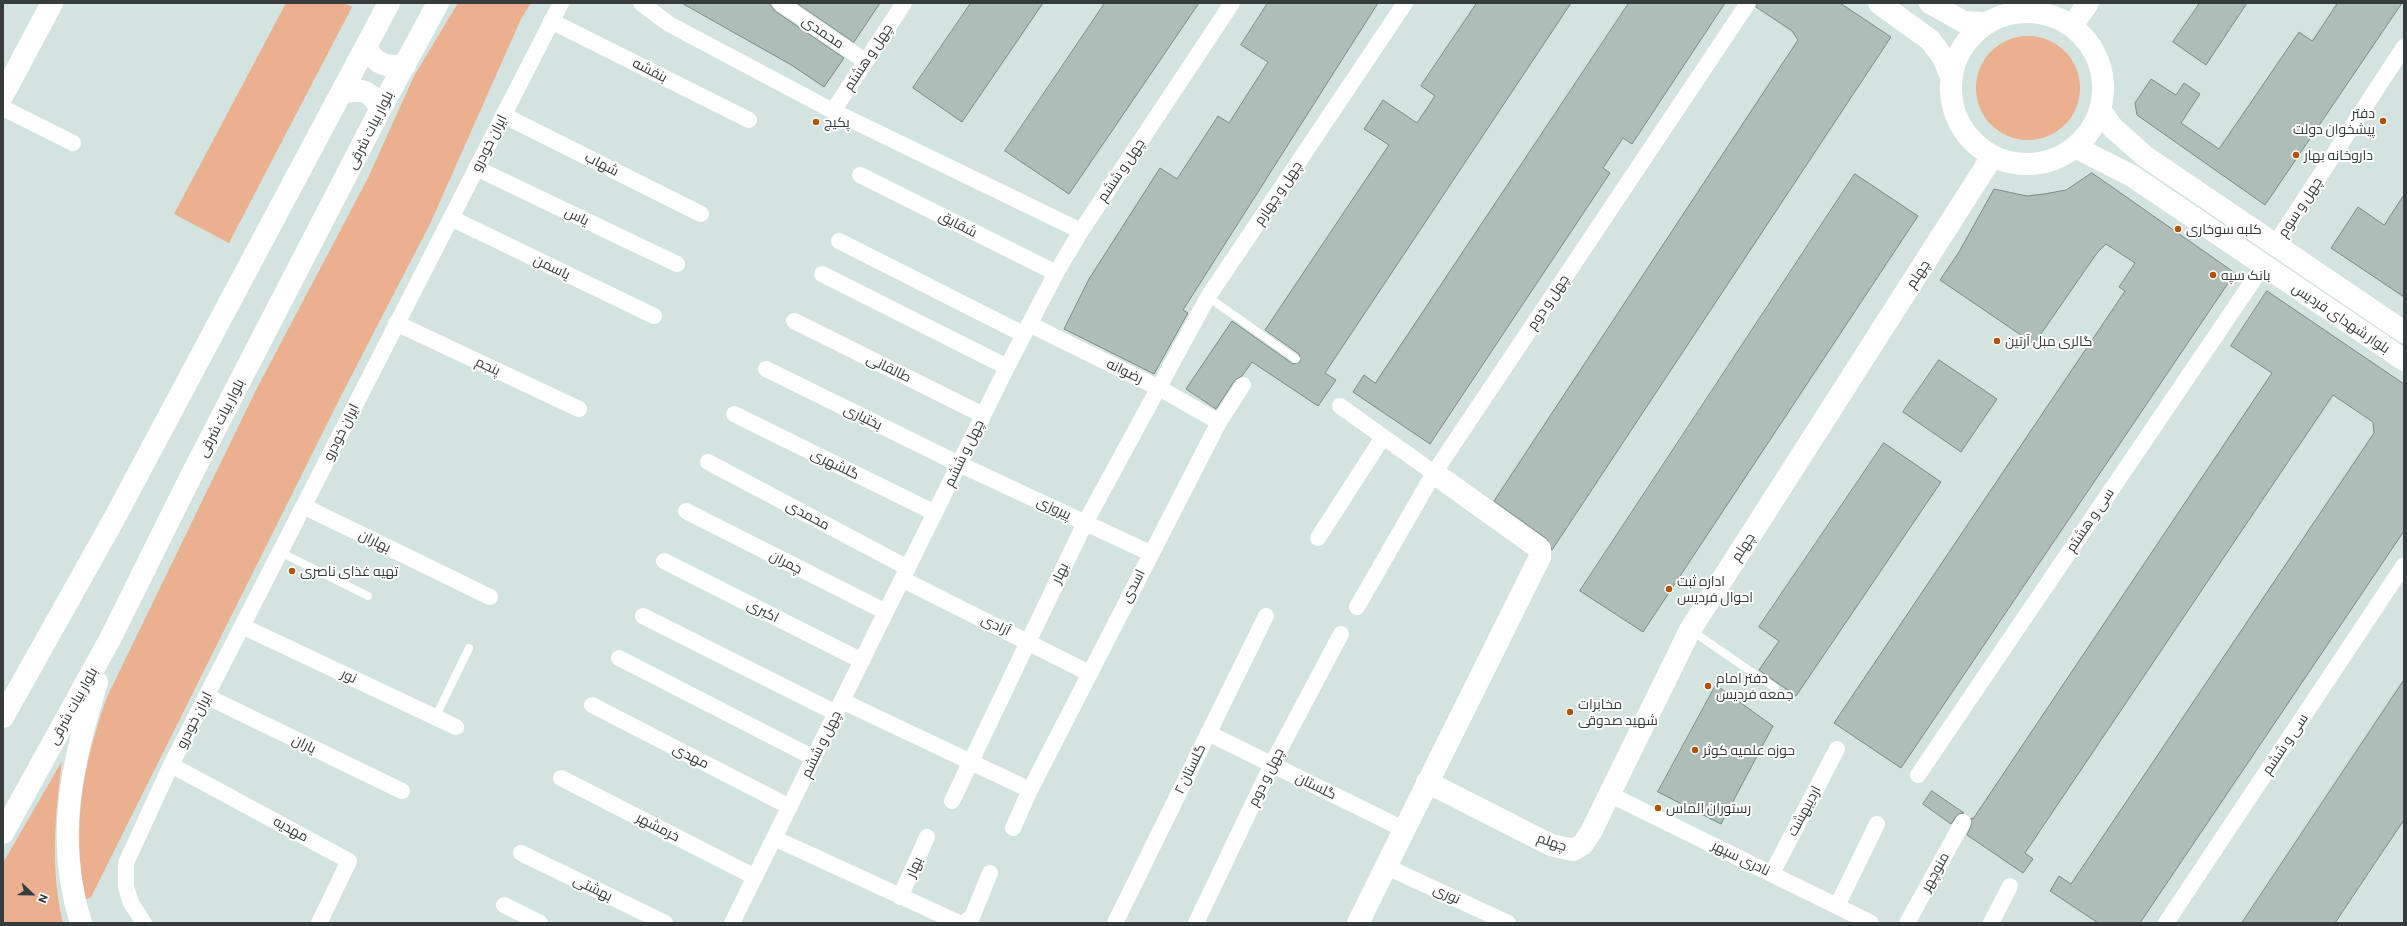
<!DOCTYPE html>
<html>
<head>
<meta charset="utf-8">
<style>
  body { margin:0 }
  #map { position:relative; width:2407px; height:926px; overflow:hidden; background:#d3e3df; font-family:Commissioner,sans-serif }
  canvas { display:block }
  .frame { position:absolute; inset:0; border:4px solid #363c3b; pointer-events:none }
  .north { position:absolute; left:12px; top:874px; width:40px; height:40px; -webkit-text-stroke:3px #fff; paint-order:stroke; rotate:112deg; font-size:11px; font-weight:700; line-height:16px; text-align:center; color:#363c3b }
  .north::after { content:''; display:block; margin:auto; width:14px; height:18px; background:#363c3b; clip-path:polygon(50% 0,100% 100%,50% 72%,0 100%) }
</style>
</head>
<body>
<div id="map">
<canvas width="2407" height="926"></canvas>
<div class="frame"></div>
<div class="north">N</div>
</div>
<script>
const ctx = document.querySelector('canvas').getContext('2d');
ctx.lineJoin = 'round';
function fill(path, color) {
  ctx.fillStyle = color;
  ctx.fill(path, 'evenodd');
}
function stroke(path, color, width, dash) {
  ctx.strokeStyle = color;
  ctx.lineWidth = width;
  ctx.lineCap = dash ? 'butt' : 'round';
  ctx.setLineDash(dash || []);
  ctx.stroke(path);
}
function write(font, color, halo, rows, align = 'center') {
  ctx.font = font + ' Commissioner,Cairo,sans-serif';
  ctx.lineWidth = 4;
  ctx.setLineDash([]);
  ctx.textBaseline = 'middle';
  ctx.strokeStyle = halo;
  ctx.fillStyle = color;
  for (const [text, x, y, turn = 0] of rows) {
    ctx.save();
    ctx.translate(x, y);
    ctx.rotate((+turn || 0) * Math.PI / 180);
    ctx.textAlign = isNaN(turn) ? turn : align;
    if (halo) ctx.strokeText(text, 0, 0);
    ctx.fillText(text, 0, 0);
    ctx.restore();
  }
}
const green = new Path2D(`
  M286 3H344L352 7 229 243 174 214Z
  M458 3H531L521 19 430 224 342 394 91 897 85 900C72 826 82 767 107 697L256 390 368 178 414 76Z
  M1976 88a52 52 0 1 1 104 0a52 52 0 1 1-104 0Z
  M62 761C55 816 50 869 63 923H3V863Z`);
const building = new Path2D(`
  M682 3H769L775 11 844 58 824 87 793 66Z
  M797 3H880L854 42Z
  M971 3H1043L962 122 913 88Z
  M1105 3H1199L1069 194 1005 151Z
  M1268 3H1378L1183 310 1188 313 1154 374 1064 329 1089 279 1160 168 1177 179 1218 116 1229 123 1268 62 1241 45Z
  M1477 3H1571L1325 373 1336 380 1318 406 1252 362 1242 376 1235 380 1216 409 1186 389 1232 321 1293 364 1300 362 1299 354 1265 330 1389 145 1364 129 1383 100 1417 123 1435 96 1421 86Z
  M1629 3H1725L1632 144 1623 138 1603 168 1610 173 1430 444 1353 392 1364 375 1375 383Z
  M1757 3H1840L1891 37 1552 550 1547 539 1494 501 1798 40 1792 31 1756 7Z
  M2200 3H2247L2206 65 2173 42Z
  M2338 3H2402L2265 205 2137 115 2135 103 2151 79 2176 95 2184 83 2200 94 2181 123 2219 149 2299 32 2312 41Z
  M2092 173 2235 273 1901 768 1834 723 2125 291 2119 287 2135 263 2106 244 2097 253 2034 344 1940 280 1959 252 1994 189 2027 196 2044 194 2066 190Z
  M1855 174 1918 216 1643 632 1580 591Z
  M2404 195V297L2331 248 2358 207 2384 225Z
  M2267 291 2404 384V531L2140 923H2098L2050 891 2059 876 2071 884 2374 433 2373 422 2333 395 2025 853 2033 859 2023 873 1967 835 1971 826V818L1973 819 2272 373 2231 346Z
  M1939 360 1997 399 1961 452 1903 412Z
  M1884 443 1941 482 1796 696 1759 670 1779 641 1759 627Z
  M2404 680V820L2375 863 2335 923H2242Z
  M1716 685 1773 726 1721 824 1658 792Z
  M1932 791 1964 813 1958 814 1951 824 1923 804Z`);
const lane = new Path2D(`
  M1208 297 1296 359
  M280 552 368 596
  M1692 631 1775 688
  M435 718 469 648`);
const street = new Path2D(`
  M641 3 669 24 833 111 1081 231
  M780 3 865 61
  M551 21 749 120
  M3 108 73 143
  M833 111 904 3
  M503 115 701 214
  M476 168 677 264
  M860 175 1056 273
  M451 218 654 316
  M839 241 1023 334
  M2274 246 2404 47
  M822 274 1007 367
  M794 321 983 415
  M396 323 579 409
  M1029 324 1159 388 1219 422
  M766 369 959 464 1150 553
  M1340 406 1434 473
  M734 414 935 513
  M708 462 908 568
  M303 506 490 597
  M686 511 886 612
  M1318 538 1383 437
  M664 561 862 661
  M902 579 1089 673
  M1357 607 1434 473 1748 3
  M643 616 836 713
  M242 626 456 727
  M619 658 814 758
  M206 696 402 791
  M842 701 1030 790
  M592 705 790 807
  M1208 733 1403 829
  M171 765 349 861 319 923
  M1918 775 2263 266
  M561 778 755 877
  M1611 795 1871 923
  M952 801 1085 523 1208 297 1405 3
  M1013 828 1030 790 1219 422 1243 385
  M774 838 959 923
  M521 853 665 923
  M1385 866 1508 923
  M1772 873 1837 749
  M900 897 927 837
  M504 905 540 923
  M1837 906 1877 824
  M144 923 131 903 126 887V863L171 765 561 3
  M732 923 1007 367 1056 273 1081 231 1232 3
  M964 923 972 917 990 873
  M1115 923 1266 616
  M1196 923 1272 764 1341 634
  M1907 923 1963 822
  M1991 923 2010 886
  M2166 923 2404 565`);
const secondary = new Path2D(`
  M1879 3 1930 40 1943 57 1951 77
  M1930 3 1964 22 1986 23
  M1951 88a76 76 0 1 1 152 0a76 76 0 1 1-152 0Z
  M2072 26 2088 3
  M3 95 52 3
  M2100 110 2113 128 2146 157 2404 332
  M2075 147 2132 176 2404 360
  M1427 782 1551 845 1573 850 1583 844 1591 832 1690 630 1992 157
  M1358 923 1540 557V549L1434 473`);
const primary = new Path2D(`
  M366 48C376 64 386 68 405 65
  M342 93C362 88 372 90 380 110
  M3 717 114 519 389 3
  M3 833 110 639 194 470 380 110 438 3
  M81 923C54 837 72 765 97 682`);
const markers = [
  [2383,121,4,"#b15300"],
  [816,122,4,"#b15300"],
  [2296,155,4,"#b15300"],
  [2178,229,4,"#b15300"],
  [2213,275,4,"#b15300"],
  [1997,341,4,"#b15300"],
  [292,571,4,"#b15300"],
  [1669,589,4,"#b15300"],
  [1708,686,4,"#b15300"],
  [1570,712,4,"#b15300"],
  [1695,750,4,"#b15300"],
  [1658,808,4,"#b15300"]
];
const streetNames = [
  ["محمدی",823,32,34],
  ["چهل و هشتم",868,57,-57],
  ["بنفشه",650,70,27],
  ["بلوار بیات شرقی",370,130,-63],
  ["ایران خودرو",489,143,-63],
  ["شهاب",602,164,27],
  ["چهل و ششم",1121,170,-56],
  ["چهل و چهارم",1278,193,-56],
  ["چهل و سوم",2300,207,-57],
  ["یاس",577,216,26],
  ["شقایق",958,224,27],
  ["یاسمن",552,267,26],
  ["چهلم",1918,274,-57],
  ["چهل و دوم",1548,302,-56],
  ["بلوار شهدای فردیس",2341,318,34],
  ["پنجم",488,366,25],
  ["طالقانی",889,368,26],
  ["رضوانه",1125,371,26],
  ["بختیاری",863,417,26],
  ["بلوار بیات شرقی",221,418,-63],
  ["ایران خودرو",341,432,-63],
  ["چهل و ششم",964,453,-64],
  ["گلشهری",835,464,26],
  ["پیروزی",1054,508,25],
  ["محمدی",808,515,28],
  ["سی و هشتم",2090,520,-56],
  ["بهاران",375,541,26],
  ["چهلم",1743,547,-57],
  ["چمران",786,562,27],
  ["بهار",1060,573,-64],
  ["اسدی",1133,586,-63],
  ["اکبری",763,611,27],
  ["آزادی",996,625,26],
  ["نور",349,676,25],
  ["بلوار بیات شرقی",73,706,-61],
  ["ایران خودرو",194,720,-63],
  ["یاران",304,744,26],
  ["چهل و ششم",821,744,-64],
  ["سی و ششم",2285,744,-56],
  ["مهدی",691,756,27],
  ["گلستان ۲",1190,769,-64],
  ["چهل و دوم",1266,777,-64],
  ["گلستان",1316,786,26],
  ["اردیبهشت",1804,811,-62],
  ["خرمشهر",658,827,27],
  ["مهدیه",291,829,29],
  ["چهلم",1552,842,19],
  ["نادری سپهر",1741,858,26],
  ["بهار",914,867,-66],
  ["منوچهر",1935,872,-61],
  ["بهشتی",593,888,26],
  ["نوری",1447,894,25]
];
const poiNames = [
  ["دفتر",2375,113,"right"],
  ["پیشخوان دولت",2375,129,"right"],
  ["پکیج",824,122],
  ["داروخانه بهار",2304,155],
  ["کلبه سوخاری",2186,229],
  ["بانک سپه",2221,275],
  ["گالری مبل آرتین",2005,341],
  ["تهیه غذای ناصری",300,571],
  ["اداره ثبت",1677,581],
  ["احوال فردیس",1677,597],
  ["دفتر امام",1716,678],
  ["جمعه فردیس",1716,694],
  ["مخابرات",1578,704],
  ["شهید صدوقی",1578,720],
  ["حوزه علمیه کوثر",1703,750],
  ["رستوران الماس",1666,808]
];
fill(green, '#ebb08f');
fill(building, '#afbdb9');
stroke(building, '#7c8a86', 1);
stroke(lane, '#fff', 8);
stroke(street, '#fff', 16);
stroke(secondary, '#fff', 22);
stroke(primary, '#fff', 22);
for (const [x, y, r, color] of markers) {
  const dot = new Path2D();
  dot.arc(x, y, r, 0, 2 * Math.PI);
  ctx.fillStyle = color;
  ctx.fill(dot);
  stroke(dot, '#fff', 1.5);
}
write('14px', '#363c3b', '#fff', streetNames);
write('14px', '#363c3b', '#fff', poiNames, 'left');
</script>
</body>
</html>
